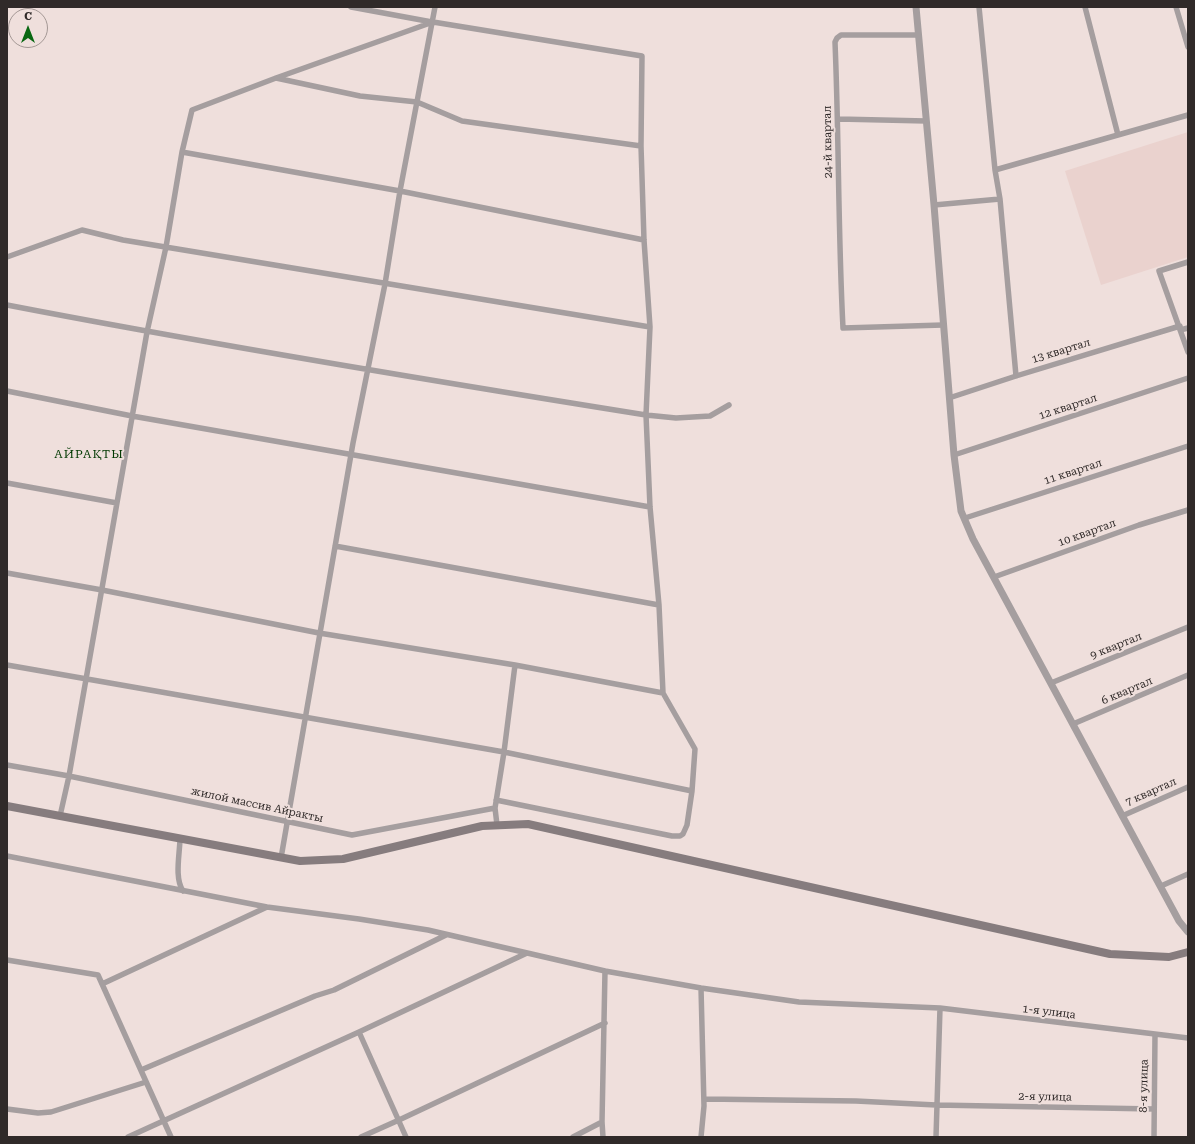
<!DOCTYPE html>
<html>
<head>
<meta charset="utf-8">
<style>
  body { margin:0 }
  #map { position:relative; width:1195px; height:1144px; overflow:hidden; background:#efdfdc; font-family:"Roboto Serif",serif }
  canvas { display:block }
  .frame { position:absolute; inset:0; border:8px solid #302a29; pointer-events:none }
  .north { position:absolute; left:8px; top:8px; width:40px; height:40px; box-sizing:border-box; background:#efdfdc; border:1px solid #a39794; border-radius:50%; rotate:0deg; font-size:11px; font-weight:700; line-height:16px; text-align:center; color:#302a29 }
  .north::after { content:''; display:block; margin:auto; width:14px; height:18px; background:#096812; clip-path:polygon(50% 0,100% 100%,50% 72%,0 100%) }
</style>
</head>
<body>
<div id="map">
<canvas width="1195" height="1144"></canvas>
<div class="frame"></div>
<div class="north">С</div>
</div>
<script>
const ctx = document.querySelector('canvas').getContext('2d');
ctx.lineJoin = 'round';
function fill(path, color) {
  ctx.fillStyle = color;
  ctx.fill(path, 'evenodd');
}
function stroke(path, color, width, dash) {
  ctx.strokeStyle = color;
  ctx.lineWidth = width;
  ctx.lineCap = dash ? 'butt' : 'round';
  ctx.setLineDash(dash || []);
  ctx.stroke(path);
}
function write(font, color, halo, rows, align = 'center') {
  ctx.font = font + ' "Roboto Serif",serif';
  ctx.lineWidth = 4;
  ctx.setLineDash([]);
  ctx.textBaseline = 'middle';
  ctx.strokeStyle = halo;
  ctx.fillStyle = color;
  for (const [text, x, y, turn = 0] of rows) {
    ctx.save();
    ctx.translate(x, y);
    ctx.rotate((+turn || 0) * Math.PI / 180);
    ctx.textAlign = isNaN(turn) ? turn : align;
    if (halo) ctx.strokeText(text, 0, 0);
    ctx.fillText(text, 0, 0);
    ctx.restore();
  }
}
const built = new Path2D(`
  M1188 132V257L1101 285 1065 171Z`);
const minor = new Path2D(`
  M351 7 432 22
  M979 7 995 170
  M1085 7 1118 135
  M1176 7 1188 47
  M918 35H841L837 38 835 42C839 137 838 233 843 328L943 325
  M276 78 360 96 417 102 462 121 641 146
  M838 119 926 121
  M182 152 192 110 276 78 433 22 642 56 641 146 644 240 650 327 646 415 650 507 659 605 663 693 695 749 692 791 687 825 683 834 680 836H672L496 800
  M1000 199 1016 376
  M934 205 1000 199 995 170 1188 115
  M7 257 82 230 123 240 650 327
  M1188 262 1159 271 1188 352
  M7 305C219 346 433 381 646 415L676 418 710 416 729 405
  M1180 330 1188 328
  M7 391 132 416 650 507
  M949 398 1016 376 1180 326
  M954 455 1188 378
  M7 483 117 503
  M965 518 1188 446
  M335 546 659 605
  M7 573 102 590 319 633 515 665 663 693
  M994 577 1139 525 1188 510
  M7 665 504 752 692 791
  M1051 683 1188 627
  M1073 724 1188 675
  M7 765 69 776 352 835 495 808 504 752 515 665
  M495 808 497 825
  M60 816 69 776 147 332 166 247 182 152 400 191 644 240
  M1122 816 1188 787
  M180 838C180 853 174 878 183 891
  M7 856 267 907 359 919 428 930 605 971 602 1122 603 1137
  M281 858 353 443 385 284 400 191 435 7
  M1161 886 1188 874
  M7 960 98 975 171 1137
  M605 971 701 988 799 1002 940 1008 1188 1038
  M102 984 267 907
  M359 1032 406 1137
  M141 1070 315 996 334 990 446 935
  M704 1099 856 1101 936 1105 1154 1109
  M7 1109 38 1113 51 1112 146 1082
  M128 1137 359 1032 527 953
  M361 1137 399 1120 605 1023
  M573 1137 602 1122
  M701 1137 704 1106 701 988
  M936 1137 940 1008
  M1154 1137 1155 1035`);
const tertiary = new Path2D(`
  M916 7 934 205 954 455 961 511 973 539 1179 921 1188 932`);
const secondary = new Path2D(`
  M7 806 300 861 343 859 482 826 528 824 1110 954 1169 957 1188 952`);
const streetNames = [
  ["24-й квартал",828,142,-91],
  ["13 квартал",1061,351,-17],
  ["12 квартал",1068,407,-18],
  ["11 квартал",1073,472,-18],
  ["10 квартал",1087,533,-20],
  ["9 квартал",1116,646,-22],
  ["6 квартал",1127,691,-23],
  ["7 квартал",1151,792,-24],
  ["жилой массив Айракты",257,805,12],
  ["1-я улица",1049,1012,7],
  ["8-я улица",1144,1086,-89],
  ["2-я улица",1045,1097,1]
];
const neighbourhoodNames = [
  ["АЙРАҚТЫ",89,454]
];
fill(built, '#ead2ce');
stroke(minor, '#a59e9f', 5.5);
stroke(tertiary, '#a59e9f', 7);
stroke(secondary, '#867c7e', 8);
write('11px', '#302a29', '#efdfdc', streetNames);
ctx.letterSpacing = '1px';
write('12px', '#003801', '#efdfdc', neighbourhoodNames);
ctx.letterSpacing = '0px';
</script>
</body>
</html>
